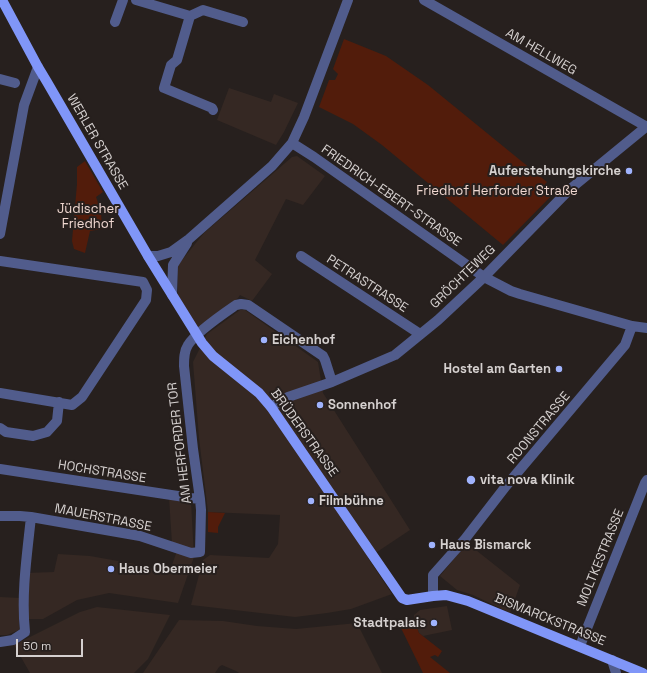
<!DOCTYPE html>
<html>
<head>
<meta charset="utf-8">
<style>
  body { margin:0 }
  #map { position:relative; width:647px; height:673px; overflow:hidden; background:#27201e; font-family:"Space Grotesk",sans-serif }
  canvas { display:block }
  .scale { position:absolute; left:16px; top:639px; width:67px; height:18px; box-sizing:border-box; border:2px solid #d5d0cf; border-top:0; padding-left:5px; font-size:12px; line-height:14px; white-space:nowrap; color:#d5d0cf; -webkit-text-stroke:3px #27201e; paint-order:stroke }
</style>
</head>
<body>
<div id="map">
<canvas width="647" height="673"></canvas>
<div class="scale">50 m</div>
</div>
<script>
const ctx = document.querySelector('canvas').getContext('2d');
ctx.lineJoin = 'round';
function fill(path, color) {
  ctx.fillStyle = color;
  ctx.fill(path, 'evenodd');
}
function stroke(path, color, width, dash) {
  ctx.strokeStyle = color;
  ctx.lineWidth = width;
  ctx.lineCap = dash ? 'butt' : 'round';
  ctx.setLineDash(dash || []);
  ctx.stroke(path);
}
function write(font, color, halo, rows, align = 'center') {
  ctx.font = font + ' "Space Grotesk",sans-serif';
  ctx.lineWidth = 4;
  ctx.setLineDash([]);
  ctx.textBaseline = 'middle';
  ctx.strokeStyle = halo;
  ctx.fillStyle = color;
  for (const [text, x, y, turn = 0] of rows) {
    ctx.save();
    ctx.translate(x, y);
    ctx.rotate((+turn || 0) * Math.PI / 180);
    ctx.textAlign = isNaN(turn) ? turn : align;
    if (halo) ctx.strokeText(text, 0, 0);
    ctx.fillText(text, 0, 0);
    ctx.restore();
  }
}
const built = new Path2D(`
  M229 88 271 102 274 94 298 103 284 132 276 145 217 120Z
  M297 156 325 176 303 205 286 199 255 260 272 274 252 301 240 295 238 298 199 331 178 296V265L204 233 292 157Z
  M240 310H245L318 362 323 393 410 530 368 558 392 594 351 609 327 613 295 617 191 605 203 560 210 555 269 558 278 544 280 515 208 512 199 438 193 362 207 334Z
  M169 497 191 501 194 557 178 603 109 593 77 600 43 619H27L26 573 54 572 58 554 90 556 135 564 169 573 177 551 172 544Z
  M467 543 520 585 510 613 473 595 457 590 440 576Z
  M0 597 20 598 19 630 7 635H0Z
  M447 606 452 630 423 636 419 633 414 619V615L420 610Z
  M97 607 170 615 148 659 134 673H30L14 645 80 612Z
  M179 620 223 621 257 626 296 629 357 623 382 673H239L236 671 222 665 219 667 215 673H143Z`);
const green = new Path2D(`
  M344 39 386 56 428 85 547 182 545 184 556 191 503 245 382 145 353 124 319 107 329 80H335L338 74 333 69Z
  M85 161 103 192 96 197 101 211 102 229 90 231 85 253 74 249 72 241 77 184V167Z
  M208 512 225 513 218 527V533L208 532Z
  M414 619 419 633 442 651 438 657 435 655 430 657 450 673H423L400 626Z`);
const minor = new Path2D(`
  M136 0 190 16
  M424 0 647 127
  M190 16 177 60 171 65 164 88 212 108 213 110
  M190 16 203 10 243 22
  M115 22 123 0
  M0 79 15 83
  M292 143 314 157 484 277 511 291 520 294 632 326 647 328
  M0 234 24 105 38 67
  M148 256H158L171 252 189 239 272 166 292 143 304 117 348 0
  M301 256 420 334
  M0 261 143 282 147 290 146 300 82 397 72 405 0 393
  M172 295 173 265 187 243
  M271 407 288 397 332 382 395 355 438 320 484 277 569 190 647 126
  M0 428 6 432 33 436 47 432 57 421 59 402
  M0 469 191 498 200 499
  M0 516H20L31 517 140 536 191 553 200 552 201 510 200 499 193 449 184 366C184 359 184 351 188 345 196 332 223 314 236 305L241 304 248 305 323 356 325 360 332 382
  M433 596V575L465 539 506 486 625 345 632 326
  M0 642 13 640 25 632C21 594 27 555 31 517
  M580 646 645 483 647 480
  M612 660 616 673`);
const major = new Path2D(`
  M2 0 38 67 47 82 148 256 202 343 213 356 259 393 271 407 402 598 407 600 433 596 446 595 468 601 643 673`);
const markers = [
  [629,171,4,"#a0b3fd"],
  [264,340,4,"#a0b3fd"],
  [559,369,4,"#a0b3fd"],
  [320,405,4,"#a0b3fd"],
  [471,480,5,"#a0b3fd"],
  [311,501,4,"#a0b3fd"],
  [432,545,4,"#a0b3fd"],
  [111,569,4,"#a0b3fd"],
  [434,623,4,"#a0b3fd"]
];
const streetNames = [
  ["AM HELLWEG",541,52,30],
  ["WERLER STRASSE",97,142,60],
  ["FRIEDRICH-EBERT-STRASSE",391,196,35],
  ["GRÖCHTEWEG",463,277,-44],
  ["PETRASTRASSE",367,284,33],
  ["ROONSTRASSE",539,428,-50],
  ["BRÜDERSTRASSE",304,433,54],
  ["AM HERFORDER TOR",180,443,-97],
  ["HOCHSTRASSE",102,472,9],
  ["MAUERSTRASSE",103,518,11],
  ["MOLTKESTRASSE",601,558,-68],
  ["BISMARCKSTRASSE",550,620,22]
];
const poiNames = [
  ["Auferstehungskirche",621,171,"right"],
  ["Eichenhof",272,340],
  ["Hostel am Garten",551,369,"right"],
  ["Sonnenhof",328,405],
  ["vita nova Klinik",480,480],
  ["Filmbühne",319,501],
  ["Haus Bismarck",440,545],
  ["Haus Obermeier",119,569],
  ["Stadtpalais",426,623,"right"]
];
const parkNames = [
  ["Friedhof Herforder Straße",497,191],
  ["Jüdischer",88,209],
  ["Friedhof",88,224]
];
fill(built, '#352823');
fill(green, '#521c0b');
stroke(minor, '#515c8c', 10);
stroke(major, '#8096f8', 10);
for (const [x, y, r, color] of markers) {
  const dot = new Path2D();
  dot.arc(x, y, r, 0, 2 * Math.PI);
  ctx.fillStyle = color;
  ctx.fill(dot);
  stroke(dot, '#27201e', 1.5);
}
write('13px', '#d5d0cf', '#27201e', streetNames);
write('bold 13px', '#d5d0cf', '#27201e', poiNames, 'left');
write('13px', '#efd7d0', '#27201e', parkNames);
</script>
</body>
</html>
